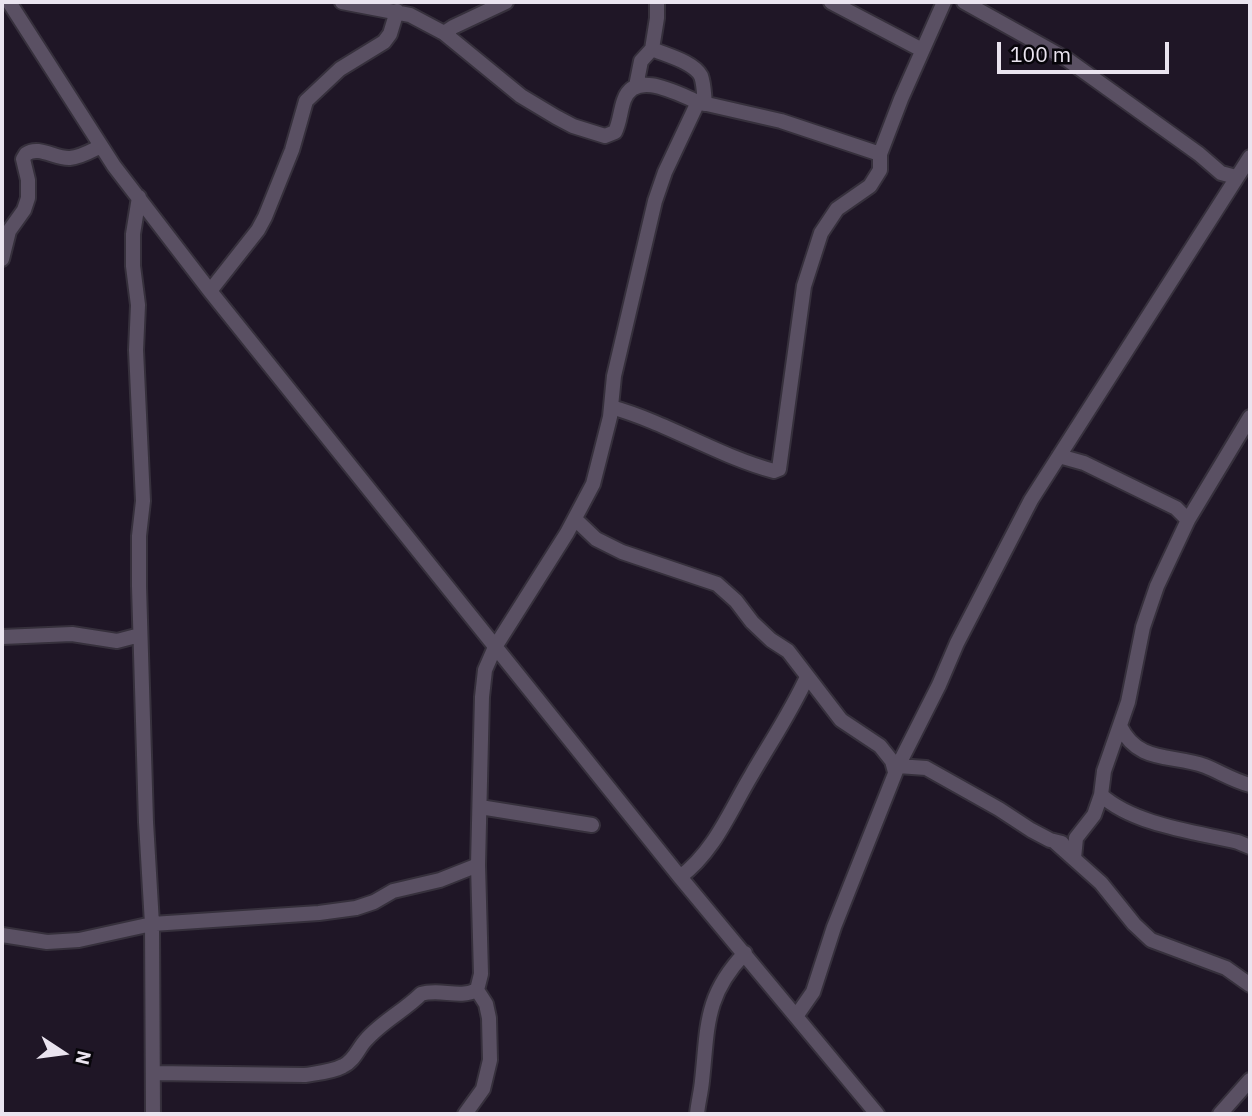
<!DOCTYPE html>
<html>
<head>
<meta charset="utf-8">
<style>
  body { margin:0 }
  #map { position:relative; width:1252px; height:1116px; overflow:hidden; background:#1f1626; font-family:"IBM Plex Sans",sans-serif }
  canvas { display:block }
  .frame { position:absolute; inset:0; border:4px solid #eae4ef; pointer-events:none }
  .north { position:absolute; left:28px; top:1018px; width:70px; height:70px; -webkit-text-stroke:5px #07050a; paint-order:stroke; rotate:103deg; font-size:19px; font-weight:700; line-height:28px; text-align:center; color:#eae4ef }
  .north::after { content:''; display:block; margin:auto; width:24px; height:32px; background:#eae4ef; clip-path:polygon(50% 0,100% 100%,50% 72%,0 100%) }
  .scale { position:absolute; left:997px; top:42px; width:172px; height:32px; box-sizing:border-box; border:4px solid #eae4ef; border-top:0; padding-left:9px; font-size:21px; line-height:24px; white-space:nowrap; color:#eae4ef; -webkit-text-stroke:5px #07050a; paint-order:stroke }
</style>
</head>
<body>
<div id="map">
<canvas width="1252" height="1116"></canvas>
<div class="frame"></div>
<div class="north">N</div>
<div class="scale">100 m</div>
</div>
<script>
const ctx = document.querySelector('canvas').getContext('2d');
ctx.lineJoin = 'round';
function stroke(path, color, width, dash) {
  ctx.strokeStyle = color;
  ctx.lineWidth = width;
  ctx.lineCap = dash ? 'butt' : 'round';
  ctx.setLineDash(dash || []);
  ctx.stroke(path);
}
const minor = new Path2D(`
  M9 2 114 166 210 291 680 877 877 1114
  M831 2 922 50
  M964 2 1068 60 1199 154 1221 173 1236 177
  M444 33 453 27 506 2
  M652 49C666 55 694 62 701 76 704 84 704 95 705 104
  M636 86 641 61 652 49 657 18V2
  M698 102 781 121 880 154
  M139 197 133 234V266L138 305 136 350 143 501 139 536V586L146 822 152 924 153 1114
  M2 259 9 231 24 210 28 198V180L23 159 26 154C39 145 55 159 70 158 81 157 91 151 101 146
  M210 291 258 230 265 217 292 150 306 101 340 69 384 42 390 34 397 11
  M611 407C668 423 718 456 774 471L779 469 804 286 821 233 837 209 870 186 880 170V154L901 99 944 2
  M1059 456 1084 463 1176 508 1188 520
  M575 519 596 539 622 552 717 584 736 601 752 622 771 640 788 651 841 720 880 746 892 761 895 772
  M2 637 72 634 117 641 140 635
  M1120 726C1138 764 1173 754 1205 766 1220 772 1234 781 1250 785
  M898 766 926 768 999 809 1031 830 1050 840 1062 843
  M1101 795C1134 825 1196 832 1238 842L1250 847
  M480 807 592 825
  M1054 841 1101 883 1134 924 1151 940 1226 968 1250 985
  M1074 858 1076 838 1094 815 1101 795 1104 771 1128 702 1143 627 1157 586 1188 520 1250 417
  M680 877C714 852 730 811 751 776 770 743 791 712 807 677
  M2 935 47 942 79 940 152 924 319 913 356 908 374 902 393 891 440 880 478 865 482 697 485 670 495 647 567 533 593 484 610 417 614 376 655 201 665 172 698 102C678 94 635 69 624 100 620 111 620 122 615 132L605 136 573 126 556 117 521 96 444 33 410 15 342 2
  M797 1015 813 992 834 927 898 766 939 685 957 643 1031 500 1250 157
  M153 1073 305 1075C317 1073 332 1072 343 1066 354 1061 358 1049 365 1041 381 1022 404 1011 421 994 440 988 459 999 477 990L481 974 478 865
  M465 1114 483 1089 490 1060 489 1018 486 1004 477 990
  M697 1114C698 1103 701 1092 702 1081 708 1027 704 996 745 953
  M1220 1114 1250 1080`);
stroke(minor, '#36303c', 18);
stroke(minor, '#5a5063', 14);
</script>
</body>
</html>
